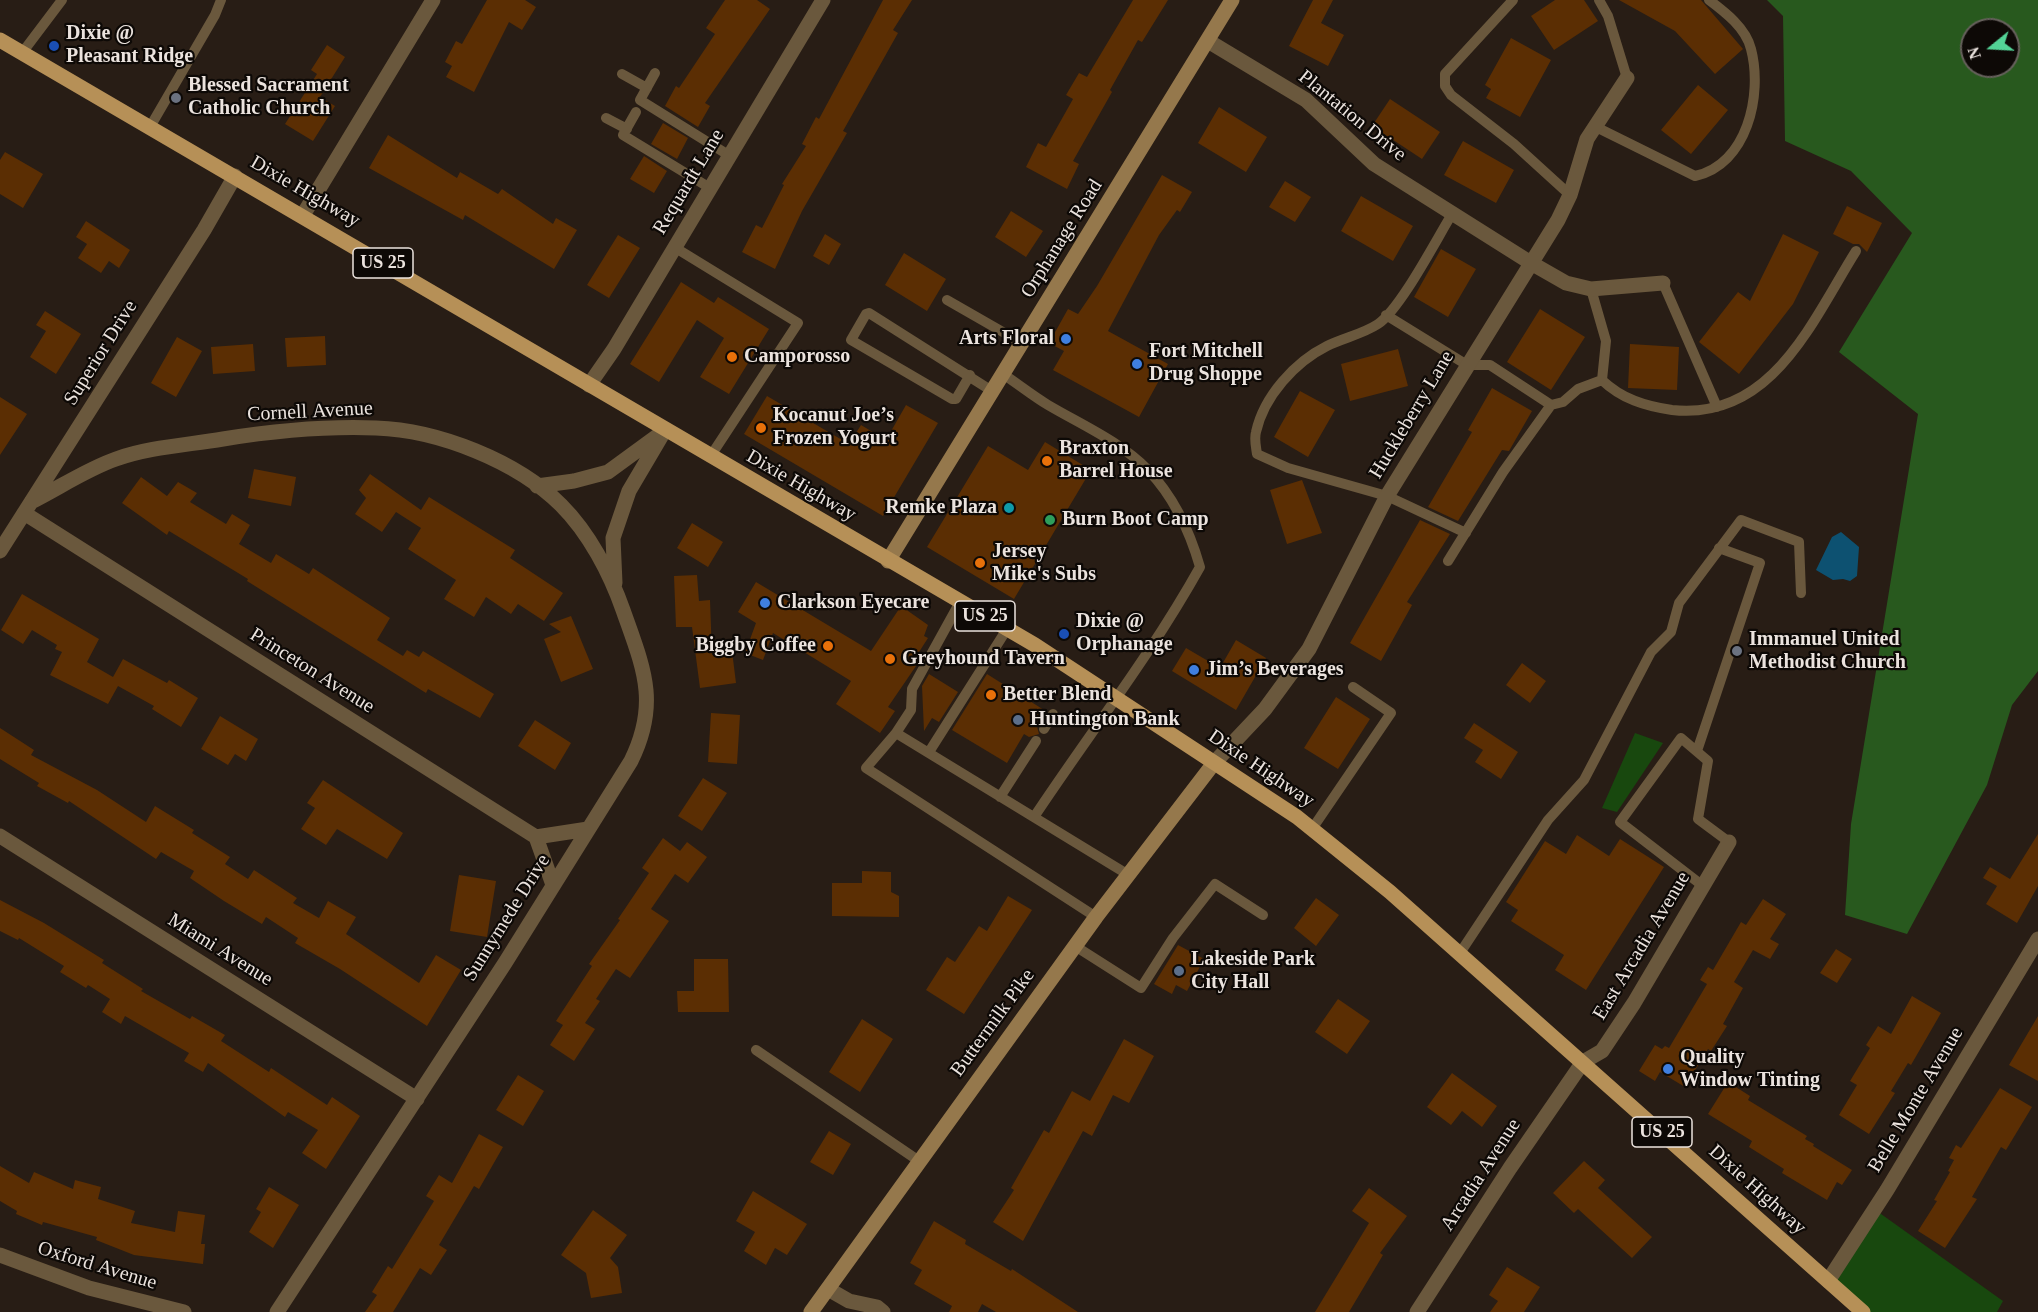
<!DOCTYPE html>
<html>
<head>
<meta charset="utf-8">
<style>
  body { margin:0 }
  #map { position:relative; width:2038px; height:1312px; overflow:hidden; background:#281d15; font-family:Georgia,serif }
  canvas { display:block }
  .north { position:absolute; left:1960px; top:18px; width:60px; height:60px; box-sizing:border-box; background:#0d0906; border:2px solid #66605c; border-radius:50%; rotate:252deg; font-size:16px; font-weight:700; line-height:24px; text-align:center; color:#ebe3de }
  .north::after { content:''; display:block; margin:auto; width:21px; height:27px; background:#53d396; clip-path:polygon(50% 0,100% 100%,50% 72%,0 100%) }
</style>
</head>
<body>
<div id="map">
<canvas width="2038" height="1312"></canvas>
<div class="north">N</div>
</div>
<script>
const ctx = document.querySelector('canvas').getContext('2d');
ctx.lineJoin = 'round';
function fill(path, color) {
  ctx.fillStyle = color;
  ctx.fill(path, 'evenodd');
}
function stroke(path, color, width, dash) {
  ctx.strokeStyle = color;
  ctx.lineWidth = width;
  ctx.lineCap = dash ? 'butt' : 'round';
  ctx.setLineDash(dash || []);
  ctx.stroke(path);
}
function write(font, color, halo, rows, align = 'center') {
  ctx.font = font + ' Georgia,serif';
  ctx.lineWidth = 4.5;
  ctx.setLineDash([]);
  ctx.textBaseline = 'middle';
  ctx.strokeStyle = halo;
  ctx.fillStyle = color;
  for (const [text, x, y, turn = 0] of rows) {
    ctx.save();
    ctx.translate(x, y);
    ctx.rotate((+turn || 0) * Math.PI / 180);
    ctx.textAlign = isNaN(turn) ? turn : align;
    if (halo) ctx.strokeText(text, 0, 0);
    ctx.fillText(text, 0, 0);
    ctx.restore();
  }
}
const green = new Path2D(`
  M1635 733 1663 743 1617 812 1602 808Z
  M1874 1209 2003 1301 1997 1312H1863L1828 1281Z`);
const forest = new Path2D(`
  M1767 0H2038V671L2012 705 1987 785 1907 934 1845 915 1851 824 1918 414 1839 352 1912 233 1851 171 1785 141 1783 16ZM1972 30H2008V66H1972Z`);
const water = new Path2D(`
  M1841 532 1859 547 1857 576 1850 581 1843 579 1833 580 1816 570 1832 537Z`);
const building = new Path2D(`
  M487 0H525L536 7 522 30 509 22 474 92 446 77 452 66 445 62 456 41 462 44Z
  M725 0H757L770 9 705 103 710 106 698 127 665 106 676 86 679 88 715 34 706 28Z
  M883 0H912L893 30 898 33 843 131 847 133 802 211 775 269 742 252 756 225 762 228 784 185 782 184 806 146 802 144 816 117 819 119Z
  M1133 0H1168L1142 42 1138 40 1110 90 1112 92 1073 161 1079 164 1067 189 1026 167 1038 143 1046 147 1073 99 1066 95 1079 73 1087 77Z
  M1313 0H1333L1321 23 1344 35 1328 66 1289 46Z
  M1555 0H1584L1598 21 1554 50 1531 16Z
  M1619 0H1701L1743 49 1715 74 1675 31Z
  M1511 38 1551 60 1520 117 1486 98 1491 89 1485 85Z
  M327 45 345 57 320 97 335 106 313 141 285 124 317 74 311 70Z
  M1698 85 1728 110 1691 154 1661 130Z
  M1390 99 1440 132 1422 159 1372 126Z
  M1219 107 1267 137 1246 172 1198 143Z
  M663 123 688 138 677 159 651 144Z
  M388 135 457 178 460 172 498 194 502 189 553 224 556 218 577 230 554 269 465 215 463 220 369 168Z
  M1463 141 1514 170 1496 203 1444 175Z
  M5 152 43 174 23 208 0 194V160Z
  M644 156 667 171 654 193 630 179Z
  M1162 175 1192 192 1180 212 1177 210 1159 235 1108 331 1168 364 1139 417 1053 370 1064 351 1049 343 1068 309 1078 314 1097 286Z
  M1285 181 1311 197 1295 222 1269 207Z
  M1361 196 1413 226 1393 261 1341 231Z
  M1847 206 1882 223 1867 252 1859 244H1853L1833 234Z
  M1011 211 1043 231 1026 257 995 237Z
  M86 221 130 250 119 268 109 261 101 273 78 258 87 244 76 237Z
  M825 234 841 244 829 265 813 256Z
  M1783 234 1819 252 1793 304 1739 374 1699 342 1738 292 1750 301Z
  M618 235 640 248 609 298 587 285Z
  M1441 249 1476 269 1448 317 1414 297Z
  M904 253 946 279 927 311 885 285Z
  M681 282 714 303 718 297 769 329 729 394 700 377 724 338 697 320 659 382 630 364Z
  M1540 309 1585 337 1551 390 1507 362Z
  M45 311 81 334 56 374 30 357 46 331 36 325Z
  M325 336 326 365 287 367 285 338Z
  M177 337 202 351 176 397 151 383Z
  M253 344 255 371 213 374 211 347Z
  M1630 344 1679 347 1677 390 1628 388Z
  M1398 349 1408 386 1350 401 1341 364Z
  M1492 388 1532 411 1509 451 1502 450 1458 521 1428 507 1472 432 1468 430Z
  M1300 391 1335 410 1308 457 1274 437Z
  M767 396 849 444 861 425 886 440 906 405 938 423 883 516 744 434Z
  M0 397 27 414 0 455Z
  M1045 442 1091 470 1014 599 927 547 988 446 1028 470Z
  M254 469 296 477 291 506 248 498Z
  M370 474 421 510 429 497 515 550 510 558 563 593 544 621 518 604 511 614 486 597 474 617 444 599 456 580 408 549 421 528 396 512 382 532 355 514 366 498 359 490Z
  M141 477 167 496 178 482 197 493 190 502 226 524 232 514 250 525 239 544 271 563 276 554 309 574 313 568 390 618 377 640 403 656 407 650 419 657 423 651 494 694 480 718 428 689 426 693 247 581 248 579 169 531 167 535 122 503Z
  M1302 480 1322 533 1287 544 1270 490Z
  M1420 520 1450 534 1407 602 1412 605 1381 661 1350 643Z
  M692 523 723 542 708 567 677 548Z
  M697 575 699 601 710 600 712 655 732 651 736 683 700 688 692 627H676L674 576Z
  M756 582 871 651 901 606 928 625 924 636 928 638 912 663 916 666 888 707 895 711 880 733 836 704 851 681 773 633 763 660 745 653 756 623 738 612Z
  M22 594 99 639 87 662 113 677 123 659 167 683 169 680 198 698 181 727 152 709 154 706 118 686 108 704 50 675 62 652 55 649 57 645 32 630 23 644 1 630Z
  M571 616 593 669 561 682 544 639 561 632 549 624Z
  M1236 640 1266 658 1236 710 1172 671 1186 648 1220 668Z
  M1522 663 1546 681 1530 703 1506 685Z
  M929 674 958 692 939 722 932 718 924 731 922 686Z
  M987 674 1044 710 1036 723 1039 734 1029 737 1024 734 1007 763 952 730Z
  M1336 697 1370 719 1338 769 1304 748Z
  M711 713 740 715 737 764 708 762Z
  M220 716 258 739 246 761 235 754 228 765 201 749Z
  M535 720 571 743 555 770 518 746Z
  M1474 723 1518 752 1501 779 1475 762 1483 750 1464 738Z
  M0 728 34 750 31 755 97 790 146 822 155 806 194 830 192 833 230 857 225 864 248 879 254 870 297 898 293 903 319 918 328 901 356 917 346 934 419 983 436 955 461 970 427 1026 340 969 295 943 298 938 266 917 262 924 224 901 190 878 194 871 161 852 156 859 69 801 68 803 37 786 39 783 0 759Z
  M703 778 727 793 702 831 678 816Z
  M323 780 403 833 387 859 337 829 326 845 301 829 315 808 307 803Z
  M2038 834V886L2017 923 1986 904 1997 886 1983 878 1990 867 2010 879Z
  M1577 835 1609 856 1620 839 1664 867 1586 990 1555 970 1564 955 1511 921 1518 910 1506 902 1545 841 1566 854Z
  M663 838 680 851 687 842 707 857 688 883 675 874 651 909 669 921 630 978 616 969 596 999 600 1001 585 1023 595 1029 574 1061 550 1045 563 1025 556 1021 592 966 589 964 620 920 618 919 649 873 642 868Z
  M862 871 891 872V892L899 896V917L832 916V883H862Z
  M459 875 496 881 487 937 450 931Z
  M1008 896 1032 910 964 1014 926 990 947 957 955 962 979 926 987 931Z
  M1316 898 1339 915 1316 946 1294 928Z
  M1763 899 1786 914 1770 939 1779 944 1770 959 1753 950 1734 982 1743 988 1723 1024 1727 1026 1711 1051 1708 1049 1685 1087 1660 1072 1655 1081 1639 1071 1655 1045 1662 1049 1665 1046 1669 1048 1707 984 1700 980 1708 967 1713 970 1741 922 1746 925Z
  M0 900 44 923 104 960 102 963 143 989 141 991 190 1019 192 1016 225 1035 221 1041 269 1072 271 1068 327 1105 332 1097 360 1116 326 1169 302 1153 318 1130 288 1112 285 1117 208 1063 203 1072 184 1061 189 1053 125 1016 121 1024 102 1012 110 999 88 985 86 988 60 972 64 966 19 938 18 940 0 931Z
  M1178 945 1204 959 1187 991 1176 985 1172 994 1154 984Z
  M1836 949 1852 959 1837 983 1820 973Z
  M694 959H728L729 1012H678L677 991H694Z
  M1912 996 1941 1013 1911 1065 1908 1063 1891 1091 1895 1093 1869 1134 1839 1115 1857 1085 1850 1081 1870 1048 1866 1045 1878 1026 1891 1034Z
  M1338 999 1370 1021 1347 1054 1315 1032Z
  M2038 1016V1081L2009 1065Z
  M862 1019 893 1039 860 1092 829 1072Z
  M1124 1039 1154 1056 1129 1103 1113 1095 1092 1136 1083 1131 1023 1241 993 1222 1014 1190 1011 1188 1044 1130 1049 1133 1072 1091 1090 1101Z
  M1452 1073 1497 1106 1482 1127 1462 1111 1451 1125 1427 1107Z
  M518 1075 544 1091 523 1126 496 1110Z
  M1728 1082 1750 1096 1748 1100 1807 1136 1805 1139 1814 1144 1813 1146 1852 1170 1842 1185 1837 1182 1827 1200 1782 1173 1784 1169 1749 1147 1752 1141 1708 1114Z
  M2000 1088 2032 1107 2006 1150 2001 1147 1972 1197 1977 1199 1945 1248 1918 1231 1937 1201 1934 1200 1950 1172 1948 1171 1954 1160 1949 1158 1956 1145 1961 1148Z
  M829 1131 851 1144 833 1175 810 1162Z
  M479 1134 503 1147 479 1189 474 1186 439 1245 447 1250 431 1275 420 1268 393 1312H365L377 1295 372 1292 388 1266 392 1269 434 1201 426 1196 439 1175 452 1183Z
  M1584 1161 1605 1180 1598 1188 1652 1237 1632 1258 1578 1209 1574 1213 1553 1193Z
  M0 1166 29 1183 34 1172 73 1189 75 1180 101 1187 98 1199 135 1211 131 1223 175 1232 178 1211 205 1215 201 1244H205L203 1264 134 1255 96 1240 97 1237 43 1222 42 1225 16 1214 17 1211 0 1201Z
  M269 1187 299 1205 273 1248 249 1232 261 1212 256 1209Z
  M1369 1188 1407 1216 1380 1253 1383 1255 1349 1312H1315L1369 1223 1352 1211Z
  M753 1191 807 1224 787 1255 775 1248 766 1265 744 1251 755 1232 736 1221Z
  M593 1210 627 1235 610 1258 618 1267 622 1293 591 1298 586 1273 561 1255Z
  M934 1221 966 1240 965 1244 1011 1271 1012 1269 1078 1312H996L982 1304 978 1312H949L952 1306 914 1284 922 1270 910 1263Z
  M1507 1267 1540 1287 1524 1312H1490L1498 1301 1489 1295Z`);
const service = new Path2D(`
  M1513 0 1445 74V86L1451 95 1514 144 1570 195
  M1599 0 1608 16 1627 78
  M22 53 62 0
  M655 73 640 100 730 156
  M622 74 647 88
  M636 112 623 135 710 188
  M606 118 627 129
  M1594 126 1695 176C1747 165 1763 95 1751 49 1746 28 1725 12 1709 0
  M150 127 215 15 221 0
  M1452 214C1436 240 1401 308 1378 324 1363 334 1343 338 1327 346 1295 362 1264 396 1256 432 1254 439 1256 447 1257 454L1288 468 1387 496 1466 533
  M674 247 798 323 710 457
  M1663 283 1717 407
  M947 300 1022 343
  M1386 315 1467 365H1490L1551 405 1563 402 1578 389 1602 380 1606 341 1591 289
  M1003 374C1018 384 1033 396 1048 405 1082 425 1121 442 1148 470 1174 497 1190 532 1200 567 1151 655 1089 734 1034 817
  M970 375 956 399H952L851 340 866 314 869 313 992 391
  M1602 380C1622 399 1645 406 1672 410 1772 421 1812 321 1856 251
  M1448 561 1503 472 1551 405
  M960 602 912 689 911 710 896 733 866 768 1096 917
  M1044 729 1053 714
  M896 733 1127 874
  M1697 751 1760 563 1719 548
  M929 752 1007 629
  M1000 797 1036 741
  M1312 829 1391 713 1353 687
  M1703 886 1620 822 1681 738 1708 761 1698 819 1729 842
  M1075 946 1141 988 1173 938 1215 884 1263 915
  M1460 953 1548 820 1584 780 1651 652 1671 632 1679 603 1741 520 1799 542 1801 593
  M756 1050 919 1161`);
const minor = new Path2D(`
  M1208 41 1306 100 1374 164 1531 263 1566 283 1591 289 1663 283
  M303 215 433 0
  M589 385 614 349 823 0
  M537 486 574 481 608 472 660 434
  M31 502C59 488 87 469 116 459 149 447 188 445 223 439 273 431 325 426 376 428 438 430 517 461 561 505 589 533 610 573 623 610 643 667 660 702 631 761L505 963 277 1312
  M24 513 536 837 553 885
  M0 551 204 230 235 176
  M615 583 613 538 629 491 665 430
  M1214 763 1265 709 1309 649 1387 496 1558 220 1570 195 1587 139 1627 78
  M0 836 417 1099
  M536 837 588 829
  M0 1255 89 1288 184 1312
  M1828 1281 1887 1190 2038 939
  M828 1289 849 1301 877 1307 883 1312
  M1417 1312 1510 1168 1583 1062 1602 1051 1634 1003 1729 842`);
const secondary = new Path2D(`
  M888 561 1232 0
  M811 1312 1096 917 1214 763`);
const primary = new Path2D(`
  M0 40 1035 645 1297 817 1390 892 1863 1312`);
const markers = [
  [54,46,6,"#1a4fb4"],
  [176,98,6,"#6b7280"],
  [1066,339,6,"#3f7fe0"],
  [732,357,6,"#e8710a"],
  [1137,364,6,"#3f7fe0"],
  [761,428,6,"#e8710a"],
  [1047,461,6,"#e8710a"],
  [1009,508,6,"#0f9aa8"],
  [1050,520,6,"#2e9e5b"],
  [980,563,6,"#e8710a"],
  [765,603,6,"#3f7fe0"],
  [1064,634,6,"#1a4fb4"],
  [828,646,6,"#e8710a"],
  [1737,651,6,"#6b7280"],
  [890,659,6,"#e8710a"],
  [1194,670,6,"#3f7fe0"],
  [991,695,6,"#e8710a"],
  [1018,720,6,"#5c6f8a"],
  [1179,971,6,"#5c6f8a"],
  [1668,1069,6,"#3f7fe0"]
];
const shields = [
  [383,263,60],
  [985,616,60],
  [1662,1132,60]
];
const shieldNames = [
  ["US 25",383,263],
  ["US 25",985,616],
  ["US 25",1662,1132]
];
const poiNames = [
  ["Dixie @",66,34],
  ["Pleasant Ridge",66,57],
  ["Blessed Sacrament",188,86],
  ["Catholic Church",188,109],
  ["Arts Floral",1054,339,"right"],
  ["Fort Mitchell",1149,352],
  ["Drug Shoppe",1149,375],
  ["Camporosso",744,357],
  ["Kocanut Joe’s",773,416],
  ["Frozen Yogurt",773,439],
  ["Braxton",1059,449],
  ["Barrel House",1059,472],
  ["Remke Plaza",997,508,"right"],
  ["Burn Boot Camp",1062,520],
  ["Jersey",992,552],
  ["Mike's Subs",992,575],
  ["Clarkson Eyecare",777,603],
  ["Dixie @",1076,622],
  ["Orphanage",1076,645],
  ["Immanuel United",1749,640],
  ["Methodist Church",1749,663],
  ["Biggby Coffee",816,646,"right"],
  ["Greyhound Tavern",902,659],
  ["Jim’s Beverages",1206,670],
  ["Better Blend",1003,695],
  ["Huntington Bank",1030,720],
  ["Lakeside Park",1191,960],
  ["City Hall",1191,983],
  ["Quality",1680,1058],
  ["Window Tinting",1680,1081]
];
const streetNames = [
  ["Plantation Drive",1352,116,39],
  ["Requardt Lane",689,182,-59],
  ["Dixie Highway",305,192,30],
  ["Orphanage Road",1062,239,-58],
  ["Superior Drive",101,353,-58],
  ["Cornell Avenue",310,412,-3],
  ["Huckleberry Lane",1412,415,-59],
  ["Dixie Highway",801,486,30],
  ["Princeton Avenue",312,671,32],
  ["Dixie Highway",1261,769,34],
  ["Sunnymede Drive",507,918,-58],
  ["East Arcadia Avenue",1642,946,-59],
  ["Miami Avenue",220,950,32],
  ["Buttermilk Pike",993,1023,-54],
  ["Belle Monte Avenue",1916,1100,-59],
  ["Arcadia Avenue",1481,1175,-57],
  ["Dixie Highway",1757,1190,42],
  ["Oxford Avenue",97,1266,17]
];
fill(green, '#18480e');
fill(forest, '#28591e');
fill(water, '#0d5171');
fill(building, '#5b2e03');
stroke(service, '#6a583d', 10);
stroke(minor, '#6a583d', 15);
stroke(secondary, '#95784c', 15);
stroke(primary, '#b69057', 15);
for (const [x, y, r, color] of markers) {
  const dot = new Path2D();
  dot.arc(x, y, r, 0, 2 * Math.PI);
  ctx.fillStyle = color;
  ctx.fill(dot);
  stroke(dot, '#0d0906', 2);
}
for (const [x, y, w] of shields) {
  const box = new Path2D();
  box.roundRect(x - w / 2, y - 15, w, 30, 4.5);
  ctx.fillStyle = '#0d0906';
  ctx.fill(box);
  stroke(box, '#ebe3de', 1.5);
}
write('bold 18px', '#ebe3de', null, shieldNames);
write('bold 20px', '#ebe3de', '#0d0906', poiNames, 'left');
write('20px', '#ebe3de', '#0d0906', streetNames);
</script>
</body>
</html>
